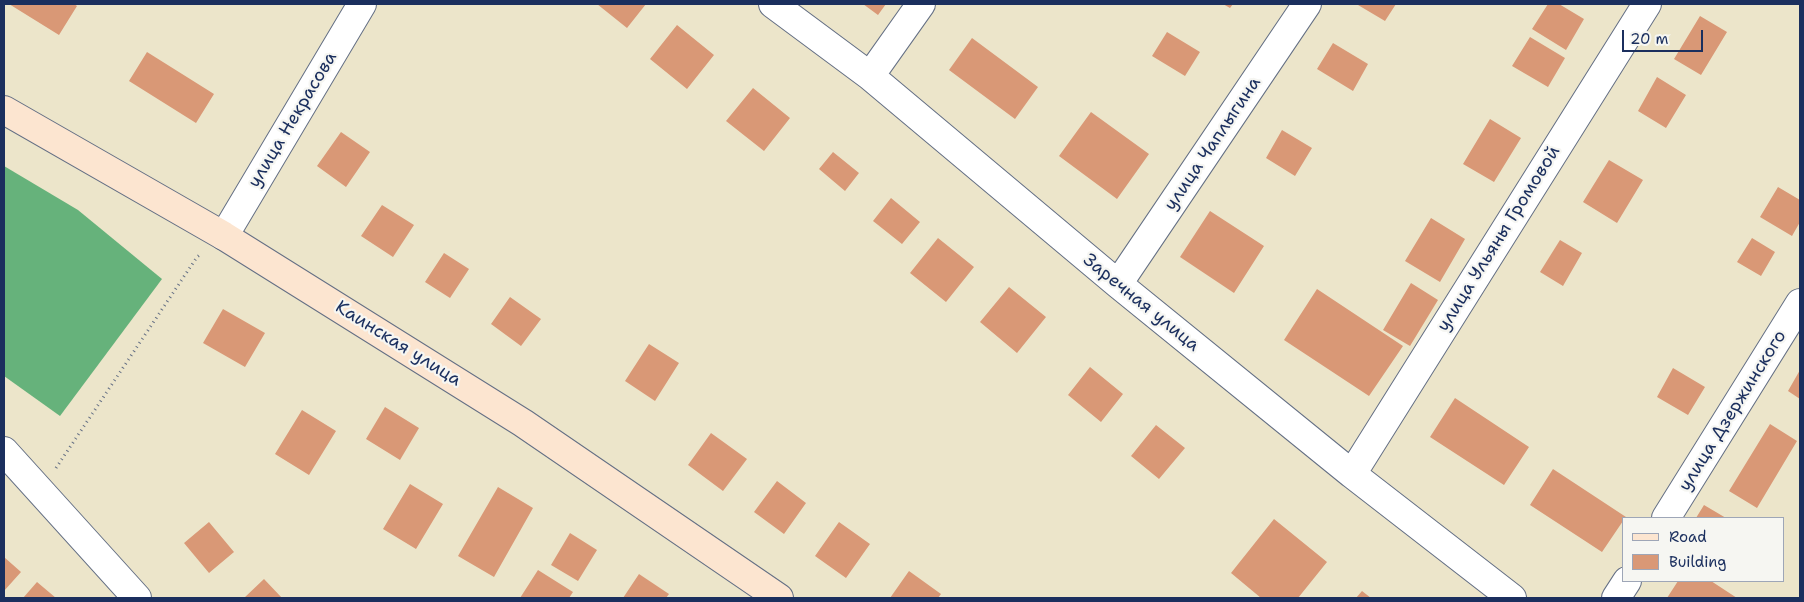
<!DOCTYPE html>
<html>
<head>
<meta charset="utf-8">
<style>
  body { margin:0 }
  #map { position:relative; width:1804px; height:602px; overflow:hidden; background:#ece5ca; font-family:"Shantell Sans",sans-serif }
  canvas { display:block }
  .frame { position:absolute; inset:0; border:5px solid #1b2f5e; pointer-events:none }
  .legend { position:absolute; left:1622px; top:517px; width:162px; height:65px; box-sizing:border-box; background:#f6f6f2; border:1px solid #9ea6b7; margin:0; padding:6px 9px; list-style:none; font-size:15px; color:#1b2f5e }
  .legend li { display:flex; align-items:center; gap:10px; height:25px }
  .legend b { width:25px; border:1px solid #9ea6b7 }
  .scale { position:absolute; left:1622px; top:30px; width:81px; height:22px; box-sizing:border-box; border:2px solid #1b2f5e; border-top:0; padding-left:6px; font-size:15px; line-height:18px; white-space:nowrap; color:#1b2f5e; -webkit-text-stroke:4px #f6f6f2; paint-order:stroke }
</style>
</head>
<body>
<div id="map">
<canvas width="1804" height="602"></canvas>
<div class="frame"></div>
<ul class="legend">
<li><b style="height:6px;background:#fce5d0"></b>Road</li>
<li><b style="height:14px;background:#d99876"></b>Building</li>
</ul>
<div class="scale">20 m</div>
</div>
<script>
const ctx = document.querySelector('canvas').getContext('2d');
ctx.lineJoin = 'round';
function fill(path, color) {
  ctx.fillStyle = color;
  ctx.fill(path, 'evenodd');
}
function stroke(path, color, width, dash) {
  ctx.strokeStyle = color;
  ctx.lineWidth = width;
  ctx.lineCap = dash ? 'butt' : 'round';
  ctx.setLineDash(dash || []);
  ctx.stroke(path);
}
function write(font, color, halo, rows, align = 'center') {
  ctx.font = font + ' "Shantell Sans",sans-serif';
  ctx.lineWidth = 4.5;
  ctx.setLineDash([]);
  ctx.textBaseline = 'middle';
  ctx.strokeStyle = halo;
  ctx.fillStyle = color;
  for (const [text, x, y, turn = 0] of rows) {
    ctx.save();
    ctx.translate(x, y);
    ctx.rotate((+turn || 0) * Math.PI / 180);
    ctx.textAlign = isNaN(turn) ? turn : align;
    if (halo) ctx.strokeText(text, 0, 0);
    ctx.fillText(text, 0, 0);
    ctx.restore();
  }
}
const forest = new Path2D(`
  M4 166 78 210 162 279 60 416 4 376Z`);
const building = new Path2D(`
  M9 4H74L77 6 59 35Z
  M597 4H646L627 28Z
  M863 4H886L878 15Z
  M1223 4H1233L1230 8Z
  M1358 4H1396L1385 21 1358 5Z
  M1548 4H1559L1584 19 1566 50 1532 29Z
  M1700 16 1727 32 1701 75 1674 59Z
  M677 25 714 55 687 89 650 59Z
  M1167 32 1200 52 1185 76 1152 56Z
  M1530 37 1565 58 1548 87 1512 66Z
  M972 38 1038 87 1015 119 949 70Z
  M1333 43 1368 64 1353 91 1317 69Z
  M147 52 214 94 196 123 129 81Z
  M1657 77 1686 95 1666 128 1638 111Z
  M753 88 790 118 764 151 726 121Z
  M1091 112 1149 154 1117 199 1059 156Z
  M1490 119 1521 138 1494 182 1463 164Z
  M1282 130 1312 148 1295 176 1266 158Z
  M341 132 370 152 346 187 317 166Z
  M833 152 859 173 845 191 819 169Z
  M1609 160 1643 180 1617 223 1583 202Z
  M1778 187 1800 200V222L1792 236 1760 217Z
  M891 198 920 222 902 244 873 221Z
  M382 205 414 225 393 257 361 236Z
  M1210 211 1264 246 1234 293 1180 257Z
  M1431 218 1465 239 1440 282 1405 261Z
  M938 238 974 267 946 302 910 273Z
  M1752 238 1775 252 1761 276 1737 262Z
  M1560 240 1582 253 1563 286 1540 272Z
  M444 253 469 269 450 298 425 282Z
  M1411 283 1438 300 1410 346 1383 330Z
  M1009 287 1046 317 1017 353 980 322Z
  M1317 289 1403 346 1369 396 1284 340Z
  M510 297 541 319 521 346 491 324Z
  M223 309 265 333 245 367 203 343Z
  M649 344 679 363 655 401 625 381Z
  M1090 367 1123 394 1101 422 1068 395Z
  M1673 368 1705 387 1688 415 1657 397Z
  M1800 370V399L1788 391Z
  M1455 398 1529 447 1504 485 1430 437Z
  M385 407 419 428 400 460 366 439Z
  M302 410 336 431 309 475 275 454Z
  M1770 424 1797 441 1757 508 1729 491Z
  M1156 425 1185 448 1159 479 1131 456Z
  M711 433 747 459 723 491 688 465Z
  M1553 469 1626 517 1623 518V521L1602 552 1530 505Z
  M777 481 806 503 784 534 754 512Z
  M410 484 443 504 416 549 383 529Z
  M498 487 533 508 494 577 458 556Z
  M1704 505 1726 518H1696Z
  M1274 519 1327 562 1298 598H1261L1231 573Z
  M209 522 234 552 209 573 184 543Z
  M839 522 870 544 846 578 815 556Z
  M570 533 597 550 578 581 551 565Z
  M4 557 21 572 4 591Z
  M538 570 573 592 569 598H520Z
  M909 571 941 594 938 598H890Z
  M639 574 669 594 666 598H623Z
  M264 579 282 598H244Z
  M1678 581H1711L1737 598H1667Z
  M37 582 56 598H23Z
  M1362 591 1371 598H1356Z`);
const path = new Path2D(`
  M56 468 197 257 201 254`);
const street = new Path2D(`
  M773 4 870 76 1118 284 1352 474 1512 598
  M870 76 921 4
  M224 236 362 4
  M1118 284 1307 4
  M4 451 137 598
  M1352 474 1647 4
  M1666 518 1800 303
  M1616 598 1627 581`);
const secondary = new Path2D(`
  M4 110 224 236 523 423 779 598`);
const streetNames = [
  ["улица Некрасова",293,120,-59],
  ["улица Чаплыгина",1213,144,-56],
  ["улица Ульяны Громовой",1499,239,-58],
  ["Заречная улица",1141,303,39],
  ["Каинская улица",398,344,32],
  ["улица Дзержинского",1733,411,-58]
];
fill(forest, '#66b27b');
fill(building, '#d99876');
stroke(street, '#646f84', 30);
stroke(secondary, '#646f84', 30);
stroke(path, '#646f84', 3, [1, 4]);
stroke(street, '#fff', 28);
stroke(secondary, '#fce5d0', 28);
write('18px', '#1b2f5e', '#f6f6f2', streetNames);
</script>
</body>
</html>
